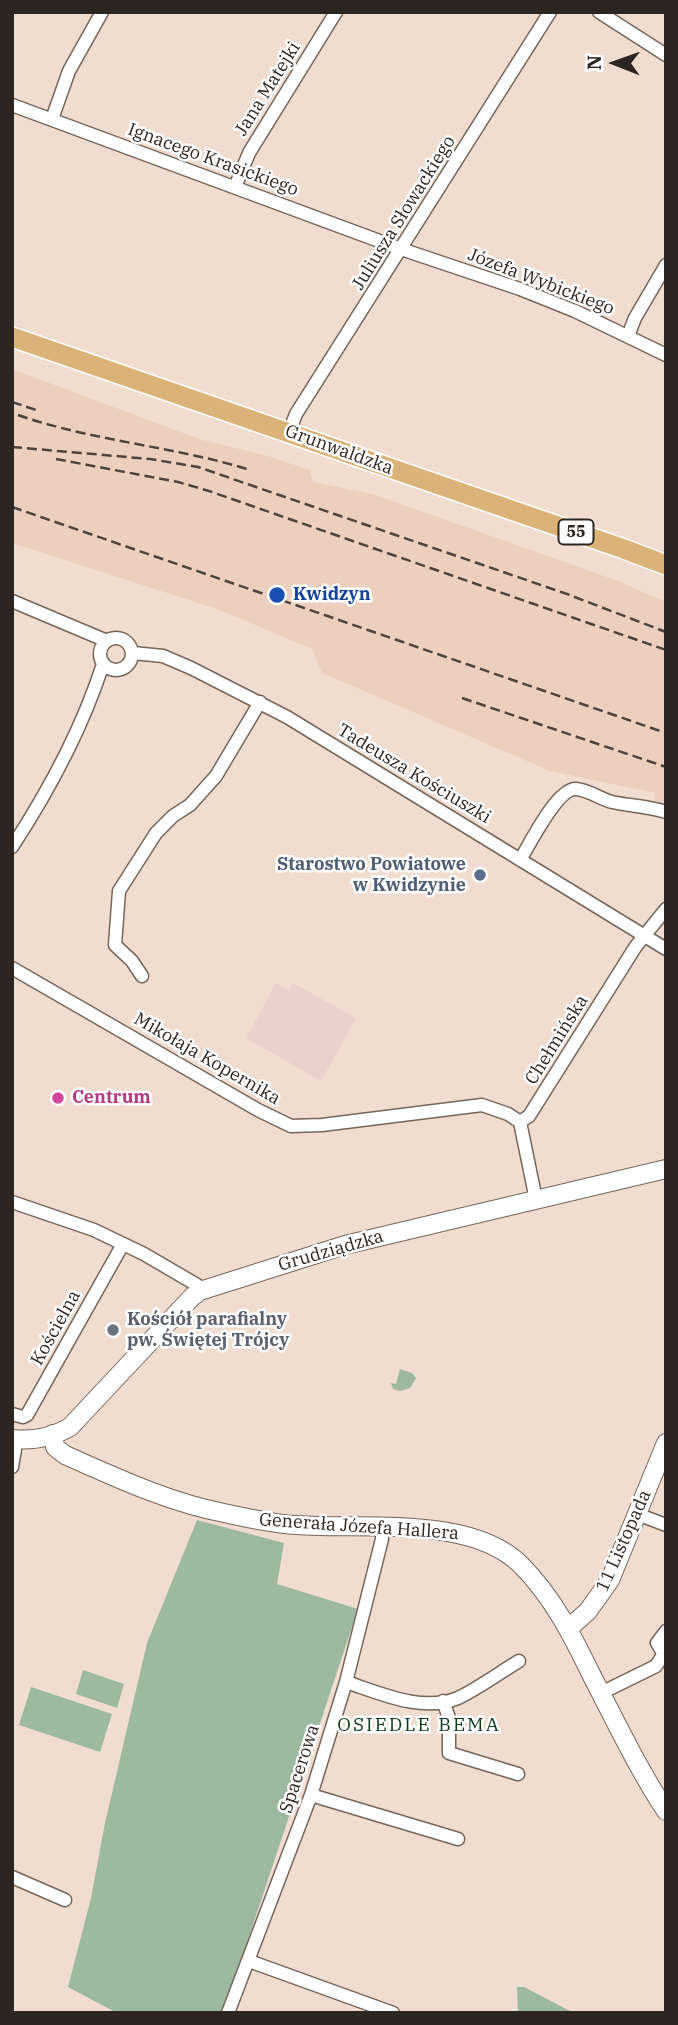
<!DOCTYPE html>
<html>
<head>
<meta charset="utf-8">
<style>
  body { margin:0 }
  #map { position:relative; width:678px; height:2025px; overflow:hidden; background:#f1ddcf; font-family:"IBM Plex Serif",serif }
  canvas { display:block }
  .frame { position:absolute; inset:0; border:14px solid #2d2520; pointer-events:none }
  .north { position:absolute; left:580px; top:28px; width:70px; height:70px; -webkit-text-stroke:5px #fff; paint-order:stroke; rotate:271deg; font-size:19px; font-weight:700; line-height:28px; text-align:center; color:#2d2520 }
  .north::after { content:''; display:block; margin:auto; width:24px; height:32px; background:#2d2520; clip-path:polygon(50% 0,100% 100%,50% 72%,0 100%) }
</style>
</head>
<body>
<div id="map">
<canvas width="678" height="2025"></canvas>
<div class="frame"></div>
<div class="north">N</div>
</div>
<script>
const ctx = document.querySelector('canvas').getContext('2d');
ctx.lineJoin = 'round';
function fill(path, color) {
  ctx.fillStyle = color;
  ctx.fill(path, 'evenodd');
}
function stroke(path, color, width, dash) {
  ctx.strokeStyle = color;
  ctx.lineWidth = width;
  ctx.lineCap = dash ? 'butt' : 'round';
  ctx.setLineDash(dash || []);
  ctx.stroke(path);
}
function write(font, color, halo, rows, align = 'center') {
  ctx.font = font + ' "IBM Plex Serif",serif';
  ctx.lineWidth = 5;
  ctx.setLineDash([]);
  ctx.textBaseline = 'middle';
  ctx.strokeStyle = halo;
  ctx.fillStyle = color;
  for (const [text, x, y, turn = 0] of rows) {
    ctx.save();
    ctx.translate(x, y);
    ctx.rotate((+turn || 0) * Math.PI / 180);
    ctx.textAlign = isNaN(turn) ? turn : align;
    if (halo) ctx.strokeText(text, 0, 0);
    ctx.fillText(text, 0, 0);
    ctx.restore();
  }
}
const commercial = new Path2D(`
  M276 983 289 990 293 983 356 1018 321 1081 246 1038Z`);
const built = new Path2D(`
  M12 369 199 439 268 456 310 470 313 482 373 494 618 581 666 602V804L655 801V793L550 771 322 673 312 649 217 609 12 543Z`);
const green = new Path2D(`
  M400 1369 412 1373 416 1378 410 1388 400 1391 393 1389 391 1383 396 1384Z
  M197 1520 284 1543 277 1584 358 1609 236 1976 221 2013H117L68 1987 91 1898 105 1823 147 1643Z
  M83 1670 124 1684 117 1708 76 1694Z
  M31 1687 112 1714 100 1752 19 1725Z
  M517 1987H524L574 2013H518Z`);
const street = new Path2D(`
  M599 12 666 55
  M12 105 401 249 520 289 575 311 666 355
  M52 119 69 71 102 12
  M235 187 249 153 336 12
  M628 336 635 318 666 265
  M289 432 296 414 550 12
  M12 601 107 641
  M100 654a16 16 0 1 1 32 0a16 16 0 1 1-32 0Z
  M133 653 163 656 191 668 287 717 666 949
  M12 847C50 789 82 729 103 664
  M520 860C530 844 557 788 576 789 589 790 600 799 612 802 630 806 648 806 666 812
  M12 968 258 1110 291 1126 322 1125 482 1105 508 1114 520 1122
  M142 976 132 961 115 945 119 891 156 833 173 816 190 805 216 776 260 702
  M520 1122 529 1116 636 946 666 909
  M520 1122 536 1200
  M12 1202 94 1230 144 1254 197 1285 200 1291
  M12 1414 23 1417 27 1415 123 1244
  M12 1467 15 1449
  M637 1514 666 1525
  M663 1653 657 1643 666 1631
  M346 1682C380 1693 422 1713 458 1698 479 1688 499 1673 519 1661
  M601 1693 656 1666 666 1650
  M443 1701 449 1718V1753L518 1774
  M311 1795 458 1839
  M12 1877 65 1900
  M249 1961 393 2013
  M228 2013 311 1795 346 1682 382 1539V1528`);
const secondary = new Path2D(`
  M53 1434 55 1447 65 1455C117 1478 168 1502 224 1513 248 1518 272 1524 297 1525 364 1530 471 1515 521 1565 553 1597 573 1637 592 1676 616 1722 638 1769 666 1811
  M12 1439C32 1441 53 1437 70 1427L192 1297 200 1291 345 1245 666 1169
  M568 1629 588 1611 610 1580 666 1443`);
const primary = new Path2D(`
  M12 337 624 549 666 565`);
const rail = new Path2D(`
  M12 402 39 411
  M18 415C92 441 172 446 247 469
  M12 447 150 459 198 467 567 594 666 632
  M56 459 178 482 209 491 666 650
  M12 507 666 733
  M462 698 666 767`);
const markers = [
  [277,595,9,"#1a4fb4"],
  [480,875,7,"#5c6f8a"],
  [58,1098,7,"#d1479c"],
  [113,1330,7,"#6b7280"]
];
const shields = [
  [576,532,35]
];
const shieldNames = [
  ["55",576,532]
];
const streetNames = [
  ["Jana Matejki",268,89,-58],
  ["Ignacego Krasickiego",213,160,20],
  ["Juliusza Słowackiego",404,213,-58],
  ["Józefa Wybickiego",541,282,21],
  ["Grunwaldzka",339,450,20],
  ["Tadeusza Kościuszki",414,774,31],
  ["Chełmińska",557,1040,-58],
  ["Mikołaja Kopernika",207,1059,30],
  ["Grudziądzka",331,1251,-16],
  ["Kościelna",56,1328,-61],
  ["Generała Józefa Hallera",359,1527,4],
  ["11 Listopada",624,1541,-66],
  ["Spacerowa",300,1769,-72]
];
const transitNames = [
  ["Kwidzyn",293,595]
];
const serviceNames = [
  ["Starostwo Powiatowe",466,865],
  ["w Kwidzynie",466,886]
];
const hotelNames = [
  ["Centrum",72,1098]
];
const worshipNames = [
  ["Kościół parafialny",127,1320],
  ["pw. Świętej Trójcy",127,1341]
];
const neighbourhoodNames = [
  ["OSIEDLE BEMA",419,1726]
];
fill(commercial, '#ebd1cb');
fill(built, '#ebd0bf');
fill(green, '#9db9a0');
stroke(street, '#766559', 15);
stroke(secondary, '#766559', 20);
stroke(primary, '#fff', 22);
stroke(street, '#fff', 12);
stroke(secondary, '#fff', 18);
stroke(primary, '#dab379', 19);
stroke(rail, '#4e443d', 2.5, [10, 5]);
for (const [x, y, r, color] of markers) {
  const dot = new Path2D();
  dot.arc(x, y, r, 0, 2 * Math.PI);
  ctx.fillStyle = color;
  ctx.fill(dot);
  stroke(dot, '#fff', 2.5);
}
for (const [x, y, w] of shields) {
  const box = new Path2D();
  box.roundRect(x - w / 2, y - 12.5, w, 25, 5);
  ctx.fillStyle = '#fff';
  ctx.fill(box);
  stroke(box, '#2d2520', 2);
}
write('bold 16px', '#2d2520', null, shieldNames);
write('18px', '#2d2520', '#fff', streetNames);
write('bold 18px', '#164399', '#fff', transitNames, 'left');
write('bold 18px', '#4e5e75', '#fff', serviceNames, 'right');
write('bold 18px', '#b23c85', '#fff', hotelNames, 'left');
write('bold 18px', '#5b616d', '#fff', worshipNames, 'left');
ctx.letterSpacing = '2px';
write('19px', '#0d3c18', '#fff', neighbourhoodNames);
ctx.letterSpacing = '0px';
</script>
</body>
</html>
